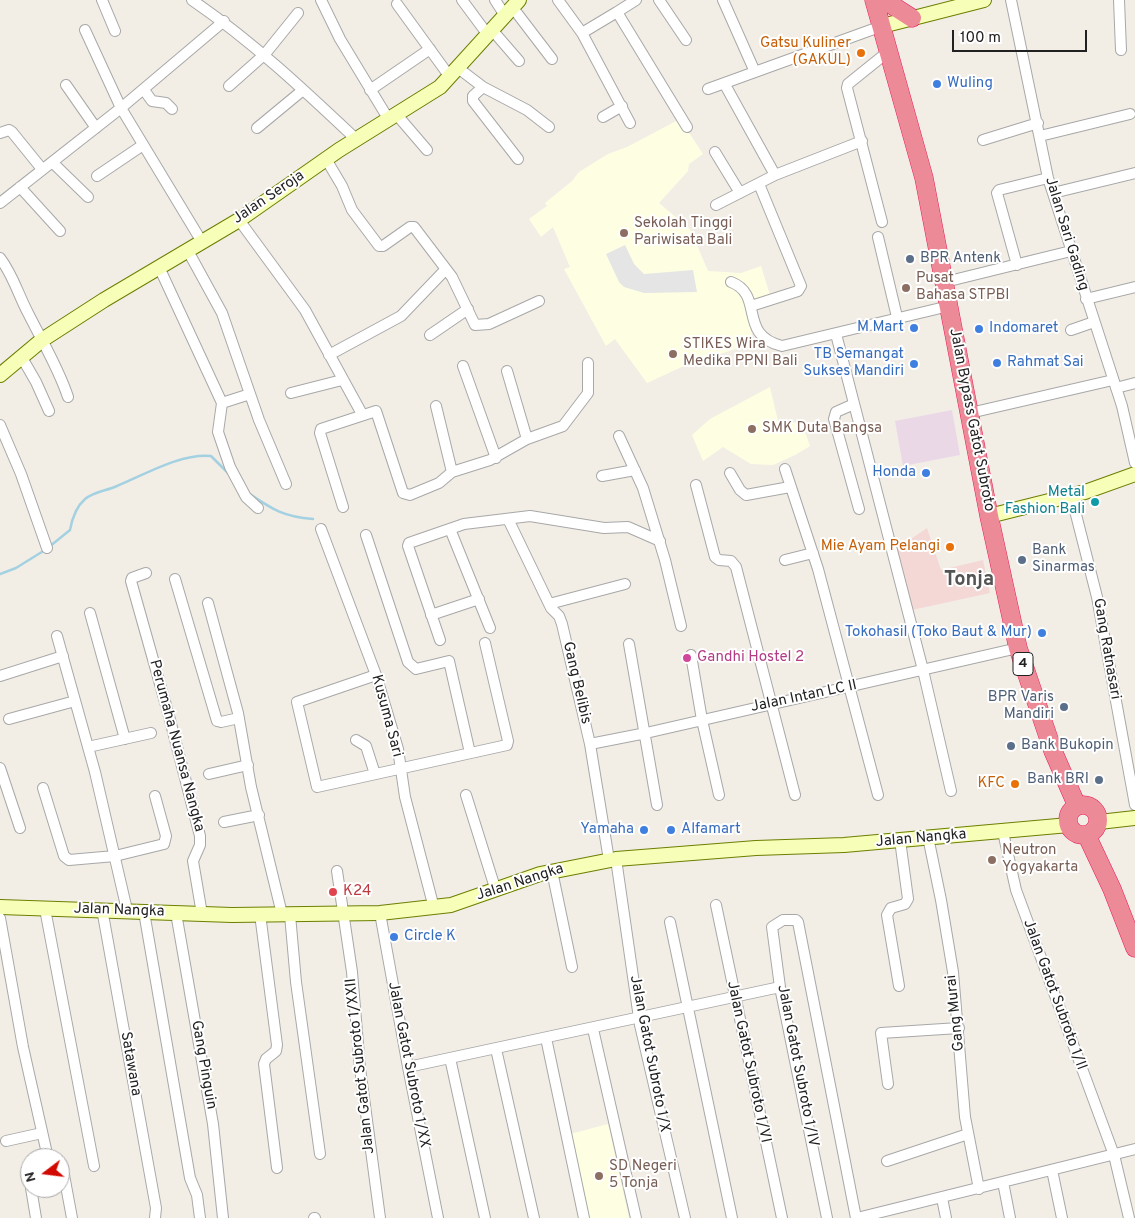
<!DOCTYPE html>
<html>
<head>
<meta charset="utf-8">
<style>
  body { margin:0 }
  #map { position:relative; width:1135px; height:1218px; overflow:hidden; background:#f2eee6; font-family:Overpass,sans-serif }
  canvas { display:block }
  .north { position:absolute; left:20px; top:1148px; width:50px; height:50px; box-sizing:border-box; background:#fff; border:1px solid #a6a6a6; border-radius:50%; rotate:255deg; font-size:14px; font-weight:700; line-height:20px; text-align:center; color:#212121 }
  .north::after { content:''; display:block; margin:auto; width:18px; height:22px; background:#d10900; clip-path:polygon(50% 0,100% 100%,50% 72%,0 100%) }
  .scale { position:absolute; left:952px; top:30px; width:135px; height:22px; box-sizing:border-box; border:2px solid #212121; border-top:0; padding-left:6px; font-size:15px; line-height:18px; white-space:nowrap; color:#212121; -webkit-text-stroke:4px #fff; paint-order:stroke }
</style>
</head>
<body>
<div id="map">
<canvas width="1135" height="1218"></canvas>
<div class="north">N</div>
<div class="scale">100 m</div>
</div>
<script>
const ctx = document.querySelector('canvas').getContext('2d');
ctx.lineJoin = 'round';
function fill(path, color) {
  ctx.fillStyle = color;
  ctx.fill(path, 'evenodd');
}
function stroke(path, color, width, dash) {
  ctx.strokeStyle = color;
  ctx.lineWidth = width;
  ctx.lineCap = dash ? 'butt' : 'round';
  ctx.setLineDash(dash || []);
  ctx.stroke(path);
}
function write(font, color, halo, rows, align = 'center') {
  ctx.font = font + ' Overpass,sans-serif';
  ctx.lineWidth = 4;
  ctx.setLineDash([]);
  ctx.textBaseline = 'middle';
  ctx.strokeStyle = halo;
  ctx.fillStyle = color;
  for (const [text, x, y, turn = 0] of rows) {
    ctx.save();
    ctx.translate(x, y);
    ctx.rotate((+turn || 0) * Math.PI / 180);
    ctx.textAlign = isNaN(turn) ? turn : align;
    if (halo) ctx.strokeText(text, 0, 0);
    ctx.fillText(text, 0, 0);
    ctx.restore();
  }
}
const commercial = new Path2D(`
  M927 528 941 570 983 560 990 593 912 610 896 549Z`);
const industrial = new Path2D(`
  M952 410 960 455 903 466 895 421Z`);
const education = new Path2D(`
  M680 119 703 154 689 164 688 171 659 203 690 229 708 271 741 273 761 266 772 302 746 310 754 343 686 365 647 383 615 339 606 346 564 269 570 267 553 227 541 237 529 219 547 206 545 203 572 181 579 172 608 154 627 147Z
  M770 387 778 421 802 423 810 446 795 455 773 465 751 464 723 447 703 461 692 435 710 419Z
  M608 1124 629 1218H587L570 1134Z`);
const parking = new Path2D(`
  M625 245 634 264 644 274 693 270 697 292 644 293 624 287 619 282 606 254Z`);
const stream = new Path2D(`
  M248 493C272 509 283 517 313 519
  M49 547 70 530C72 519 76 507 85 499 95 491 106 491 117 486 144 475 181 453 211 456L228 473
  M0 574 16 568 45 550`);
const street = new Path2D(`
  M102 0 115 31
  M192 0C252 41 304 90 357 140
  M321 0 340 39 389 120
  M462 0 488 35
  M495 0 506 17
  M558 0 582 33 630 123
  M659 0 686 40
  M723 0 755 72
  M1011 0 1048 178 1122 406 1135 463
  M1119 0 1121 50
  M397 4 450 77
  M513 8 552 59
  M617 12 636 0
  M85 30 121 108 202 242
  M493 31 519 61
  M582 33 617 12 687 127
  M458 68 483 87 527 110 549 127
  M724 83 775 175
  M66 85 96 128
  M229 86 265 54 298 13
  M483 87 473 96V101L518 159
  M708 89 882 26
  M144 90 152 101 166 103 172 109
  M370 90 430 49
  M397 115 427 150
  M603 117 622 106
  M257 128 303 90
  M0 133 9 130 12 132 42 169
  M1040 136 1130 114
  M983 140 1038 123
  M715 152 740 193
  M326 159 342 186 352 210 379 246H383L410 227H414L452 277 475 325 489 324 539 301
  M52 162 88 197
  M97 176 143 145
  M20 187 60 231
  M1053 193 1135 173
  M0 203 121 108 224 21
  M716 205 775 175 862 141
  M239 220 305 310 362 414
  M882 222 847 88 848 84 889 51
  M878 237 897 317
  M188 251 222 313 259 420 286 484
  M0 258C13 275 18 294 28 313 42 341 58 367 68 397
  M1017 265 997 193 999 190 1048 178
  M159 267 222 403 218 432 230 467 246 497 258 508
  M731 282C765 295 737 335 782 346L949 306
  M945 282 1071 251
  M1086 299 1135 287
  M751 306 798 291 801 286 759 184
  M1071 330 1094 322
  M836 334 923 670 951 791
  M430 335 468 309
  M329 355 401 316 446 269
  M21 356 36 382 49 411
  M463 366 496 458
  M507 371 527 439
  M1116 388 1135 383
  M291 393 342 380
  M222 403 250 394
  M854 404 836 412 834 419 859 509
  M436 406 452 472
  M970 413 1113 380
  M0 425 21 474 47 548
  M619 436 643 488 665 560 681 626
  M785 469 818 569 878 795
  M730 473 740 490 746 495 790 487
  M602 476 635 470
  M696 485 715 557 719 560 731 561 736 567 795 795
  M1071 495 1097 597 1135 805
  M343 507 320 433 321 429 376 411 403 493 410 495 439 483 452 472 490 460 527 439 563 426 588 393V363
  M508 519 551 608 559 616 562 624 590 744 609 860
  M321 529 376 675 398 749 405 797 434 908
  M450 529 490 628
  M366 535 408 662 416 669 449 661 470 753
  M785 560 813 553
  M146 573 132 578 131 581 169 716 200 836V845L193 861 202 914
  M175 579 217 721 221 722 239 718
  M208 603 238 713 251 787 282 914
  M549 604 625 584
  M90 613 125 739
  M431 615 479 599
  M57 636 95 772 127 910
  M440 640 408 546 409 543 464 524 530 516 604 528 628 527 660 541
  M629 644 657 805
  M691 655 702 720 719 795
  M376 675 297 702 317 787 507 745 508 741 485 643
  M0 676 63 656
  M9 719 75 701
  M356 740 366 746 375 774
  M590 744 646 733 1018 648
  M88 747 151 733
  M0 768 20 828
  M209 774 248 765
  M43 788 64 856 69 860 115 856 164 844 166 836 155 796
  M466 795 496 891
  M224 822 259 815
  M1003 832 1016 890 1114 1155 1129 1218
  M928 837 941 900 953 972 965 1117 979 1189
  M616 859 640 1025 685 1218
  M337 871 352 972 360 1068 380 1218
  M552 871 572 967
  M716 905 782 1218
  M45 909 94 1166
  M102 909 156 1208 155 1218
  M144 912 190 1178 197 1195 200 1218
  M176 913 213 1124 223 1218
  M380 913 408 1067 438 1218
  M260 914 277 1045 276 1051 266 1059 264 1064 277 1168
  M290 915 296 982 320 1154
  M0 918 23 1047 48 1158
  M670 922 732 1218
  M899 986 887 915 891 908 905 904 908 899 900 840
  M593 1029 636 1218
  M546 1038 584 1218
  M496 1049 534 1218
  M450 1058 485 1218
  M408 1067 780 987
  M888 1084 881 1033 959 1028
  M6 1141 42 1133
  M887 1161 968 1134
  M1052 1170 1062 1218
  M60 1176 64 1175 72 1218
  M1003 1182 1010 1218
  M31 1188 36 1218
  M942 1198 946 1218
  M314 1218H315
  M827 1218 780 987 772 927 783 920H796L798 922 856 1218
  M857 1218 1135 1149`);
const secondary = new Path2D(`
  M882 26 984 0
  M0 375 42 340 104 300 239 220 339 150 440 87 519 0
  M989 516 1085 492 1135 474
  M1099 822 1135 818
  M0 907 232 915 380 913 451 905 540 874 616 859 756 848 844 845 1069 825`);
const highway = new Path2D(`
  M874 0 924 178 989 516 1018 648 1053 751 1077 806
  M884 0 912 18
  M1068 820a15 15 0 1 1 30 0a15 15 0 1 1-30 0Z
  M1087 836 1112 889 1135 948`);
const markers = [
  [861,53,5,"#e8710a"],
  [937,84,5,"#3f7fe0"],
  [624,233,5,"#8d6e63"],
  [910,259,5,"#5c6f8a"],
  [906,288,5,"#8d6e63"],
  [914,328,5,"#3f7fe0"],
  [979,329,5,"#3f7fe0"],
  [673,354,5,"#8d6e63"],
  [997,363,5,"#3f7fe0"],
  [914,364,5,"#3f7fe0"],
  [752,429,5,"#8d6e63"],
  [926,473,5,"#3f7fe0"],
  [1095,502,5,"#0f9aa8"],
  [950,547,5,"#e8710a"],
  [1022,560,5,"#5c6f8a"],
  [1042,633,5,"#3f7fe0"],
  [687,658,5,"#d1479c"],
  [1064,707,5,"#5c6f8a"],
  [1011,746,5,"#5c6f8a"],
  [1099,780,5,"#5c6f8a"],
  [1015,784,5,"#e8710a"],
  [644,830,5,"#3f7fe0"],
  [671,830,5,"#3f7fe0"],
  [992,860,5,"#8d6e63"],
  [333,892,5,"#e0444e"],
  [394,937,5,"#3f7fe0"],
  [599,1176,5,"#8d6e63"]
];
const shields = [
  [1023,664,20]
];
const shieldNames = [
  ["4",1023,664]
];
const foodNames = [
  ["Gatsu Kuliner",851,44],
  ["(GAKUL)",851,61],
  ["Mie Ayam Pelangi",940,547],
  ["KFC",1005,784]
];
const shopNames = [
  ["Wuling",947,84],
  ["M Mart",904,328,"right"],
  ["Indomaret",989,329],
  ["TB Semangat",904,355,"right"],
  ["Sukses Mandiri",904,372,"right"],
  ["Rahmat Sai",1007,363],
  ["Honda",916,473,"right"],
  ["Tokohasil (Toko Baut & Mur)",1032,633,"right"],
  ["Yamaha",634,830,"right"],
  ["Alfamart",681,830],
  ["Circle K",404,937]
];
const streetNames = [
  ["Jalan Seroja",269,198,-34],
  ["Jalan Sari Gading",1066,234,73],
  ["Jalan Bypass Gatot Subroto",971,420,79],
  ["Gang Ratnasari",1106,649,80],
  ["Gang Belibis",576,683,77],
  ["Jalan Intan LC II",804,697,-12],
  ["Kusuma Sari",386,716,75],
  ["Perumaha Nuansa Nangka",176,746,75],
  ["Jalan Nangka",921,839,-5],
  ["Jalan Nangka",520,883,-18],
  ["Jalan Nangka",119,911,2],
  ["Jalan Gatot Subroto 1/II",1054,995,70],
  ["Gang Murai",956,1013,-96],
  ["Jalan Gatot Subroto 1/X",649,1054,79],
  ["Jalan Gatot Subroto 1/VI",748,1062,78],
  ["Satawana",130,1064,80],
  ["Gang Pinguin",203,1065,80],
  ["Jalan Gatot Subroto 1/XX",408,1065,79],
  ["Jalan Gatot Subroto 1/XXII",361,1066,-96],
  ["Jalan Gatot Subroto 1/IV",797,1066,79]
];
const educationNames = [
  ["Sekolah Tinggi",634,224],
  ["Pariwisata Bali",634,241],
  ["Pusat",916,279],
  ["Bahasa STPBI",916,296],
  ["STIKES Wira",683,345],
  ["Medika PPNI Bali",683,362],
  ["SMK Duta Bangsa",762,429],
  ["Neutron",1002,851],
  ["Yogyakarta",1002,868],
  ["SD Negeri",609,1167],
  ["5 Tonja",609,1184]
];
const serviceNames = [
  ["BPR Antenk",920,259],
  ["Bank",1032,551],
  ["Sinarmas",1032,568],
  ["BPR Varis",1054,698,"right"],
  ["Mandiri",1054,715,"right"],
  ["Bank Bukopin",1021,746],
  ["Bank BRI",1089,780,"right"]
];
const cultureNames = [
  ["Metal",1085,493],
  ["Fashion Bali",1085,510]
];
const hotelNames = [
  ["Gandhi Hostel 2",697,658]
];
const healthNames = [
  ["K24",343,892]
];
const districtNames = [
  ["Tonja",969,581]
];
fill(commercial, '#f3d8d5');
fill(industrial, '#ebd8e7');
fill(education, '#feffe2');
fill(parking, '#e5e5e5');
stroke(stream, '#a4d1e2', 2.5);
stroke(street, '#a8a8a8', 12);
stroke(secondary, '#6c7f00', 16);
stroke(highway, '#e81b58', 19);
stroke(street, '#fff', 10);
stroke(secondary, '#f7feb8', 14);
stroke(highway, '#ed8a98', 18);
for (const [x, y, r, color] of markers) {
  const dot = new Path2D();
  dot.arc(x, y, r, 0, 2 * Math.PI);
  ctx.fillStyle = color;
  ctx.fill(dot);
  stroke(dot, '#fff', 2);
}
for (const [x, y, w] of shields) {
  const box = new Path2D();
  box.roundRect(x - w / 2, y - 11.5, w, 23, 4);
  ctx.fillStyle = '#fff';
  ctx.fill(box);
  stroke(box, '#212121', 1);
}
write('bold 14px', '#212121', null, shieldNames);
write('15px', '#c56008', '#fff', foodNames, 'right');
write('15px', '#366cbe', '#fff', shopNames, 'left');
write('15px', '#212121', '#fff', streetNames);
write('15px', '#785e54', '#fff', educationNames, 'left');
write('15px', '#4e5e75', '#fff', serviceNames, 'left');
write('15px', '#0d838f', '#fff', cultureNames, 'right');
write('15px', '#b23c85', '#fff', hotelNames, 'left');
write('15px', '#be3a42', '#fff', healthNames, 'left');
write('bold 20px', '#545454', '#fff', districtNames);
</script>
</body>
</html>
